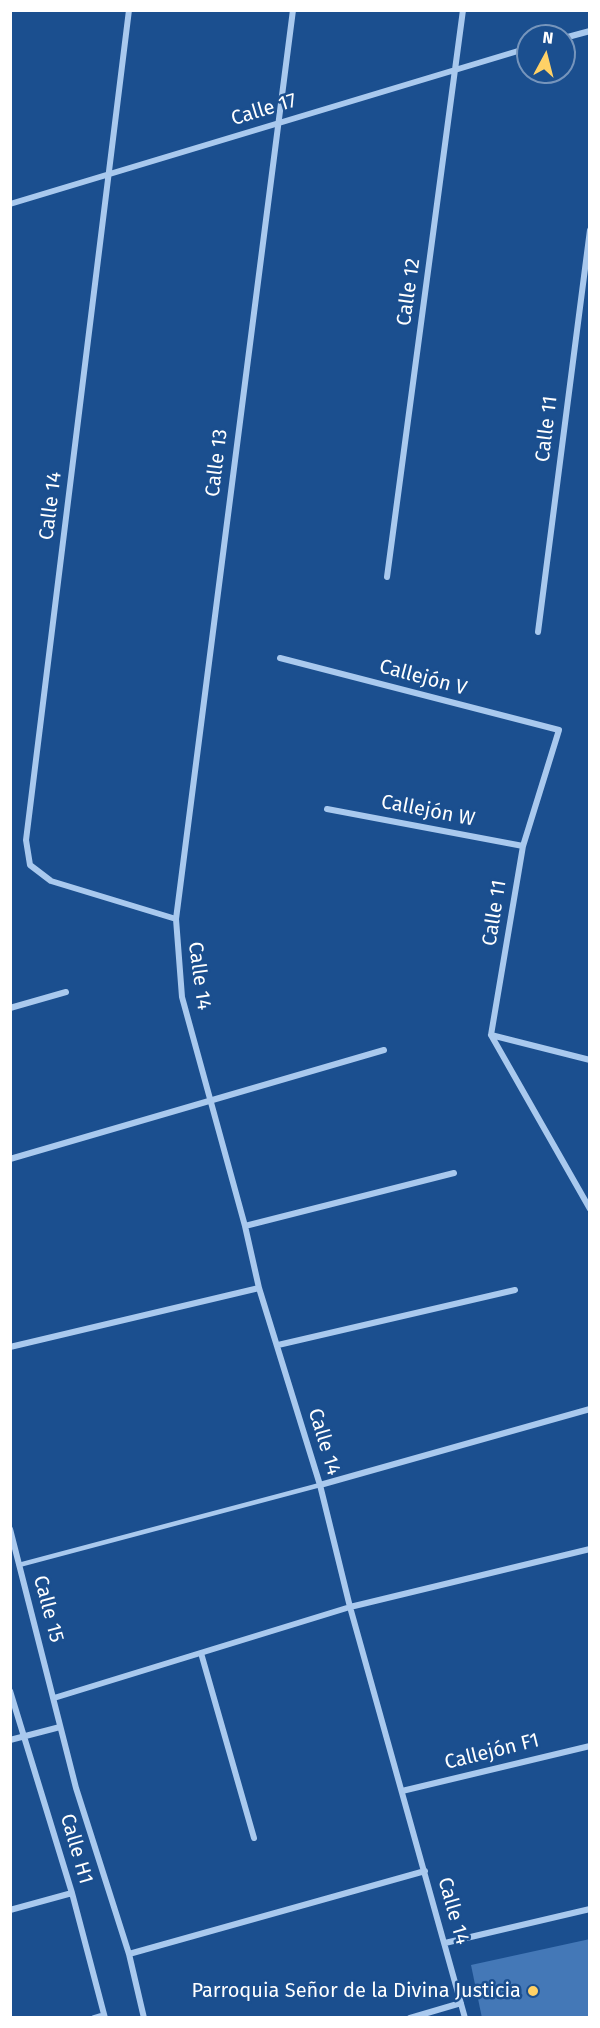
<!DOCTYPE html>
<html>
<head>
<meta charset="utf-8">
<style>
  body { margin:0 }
  #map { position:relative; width:600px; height:2028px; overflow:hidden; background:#1b4f8f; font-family:"Fira Sans",sans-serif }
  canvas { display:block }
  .frame { position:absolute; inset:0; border:12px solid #fff; pointer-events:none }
  .north { position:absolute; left:516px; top:24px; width:60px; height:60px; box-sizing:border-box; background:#1b4f8f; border:2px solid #7695bc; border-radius:50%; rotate:7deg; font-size:16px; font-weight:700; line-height:24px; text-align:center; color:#fff }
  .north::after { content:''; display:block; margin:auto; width:21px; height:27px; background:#ffd166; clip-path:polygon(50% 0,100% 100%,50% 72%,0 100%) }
</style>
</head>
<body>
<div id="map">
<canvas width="600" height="2028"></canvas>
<div class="frame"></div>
<div class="north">N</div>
</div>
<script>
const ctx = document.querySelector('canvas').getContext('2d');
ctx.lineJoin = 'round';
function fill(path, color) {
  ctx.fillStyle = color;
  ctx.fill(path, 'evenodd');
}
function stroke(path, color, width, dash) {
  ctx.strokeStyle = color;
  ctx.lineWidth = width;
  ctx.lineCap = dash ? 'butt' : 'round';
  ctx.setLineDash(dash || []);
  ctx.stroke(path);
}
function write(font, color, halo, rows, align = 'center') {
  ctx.font = font + ' "Fira Sans",sans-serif';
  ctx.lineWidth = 5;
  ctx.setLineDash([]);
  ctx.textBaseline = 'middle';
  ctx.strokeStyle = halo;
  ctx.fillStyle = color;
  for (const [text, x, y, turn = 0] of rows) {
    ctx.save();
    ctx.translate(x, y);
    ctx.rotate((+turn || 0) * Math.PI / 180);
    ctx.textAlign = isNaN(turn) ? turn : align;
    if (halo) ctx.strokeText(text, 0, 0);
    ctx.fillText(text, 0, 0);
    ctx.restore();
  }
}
const building = new Path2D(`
  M590 1939V2018H482L471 1965Z`);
const lane = new Path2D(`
  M19 1565 320 1485`);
const street = new Path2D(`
  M129 10 26 840 30 865 51 881 176 919
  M293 10 176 919 182 997 245 1226 259 1288 320 1485 350 1607 465 2018
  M564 38 590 31
  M10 204 528 48
  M387 577 463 10
  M538 632 590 230
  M280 658 559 730 523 846 491 1035
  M327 809 523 846
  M10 1008 66 992
  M491 1035 590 1209
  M491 1035 590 1060
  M10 1159 384 1050
  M245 1226 454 1173
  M278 1345 515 1290
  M10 1347 259 1288
  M320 1485 590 1409
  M10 1529 76 1788 129 1954 144 2018
  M201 1653 254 1838
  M10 1691 72 1893 105 2018
  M54 1698 350 1607 590 1549
  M10 1740 60 1727
  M402 1791 590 1746
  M10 1910 72 1893
  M445 1943 590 1909
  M129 1954 425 1871
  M94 2018 104 2015
  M410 2018 461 2003`);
const markers = [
  [533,1991,6,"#ffd166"]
];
const streetNames = [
  ["Calle 17",264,110,-17],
  ["Calle 12",409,292,-82],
  ["Calle 11",547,429,-83],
  ["Calle 13",217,463,-83],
  ["Calle 14",51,506,-83],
  ["Callejón V",423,678,15],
  ["Callejón W",428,811,11],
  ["Calle 11",495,913,-81],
  ["Calle 14",199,976,82],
  ["Calle 14",324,1442,73],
  ["Calle 15",48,1609,75],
  ["Callejón F1",492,1752,-14],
  ["Calle H1",76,1849,74],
  ["Calle 14",453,1911,74]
];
const poiNames = [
  ["Parroquia Señor de la Divina Justicia",521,1991]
];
fill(building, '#4478b7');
stroke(lane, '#a9c9ee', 4.5);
stroke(street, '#a9c9ee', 6);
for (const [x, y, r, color] of markers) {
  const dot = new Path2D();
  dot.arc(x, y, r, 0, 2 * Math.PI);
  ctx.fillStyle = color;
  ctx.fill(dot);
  stroke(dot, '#1b4f8f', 2);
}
write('20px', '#fff', '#1b4f8f', streetNames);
write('20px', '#fff', '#1b4f8f', poiNames, 'right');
</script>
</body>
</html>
